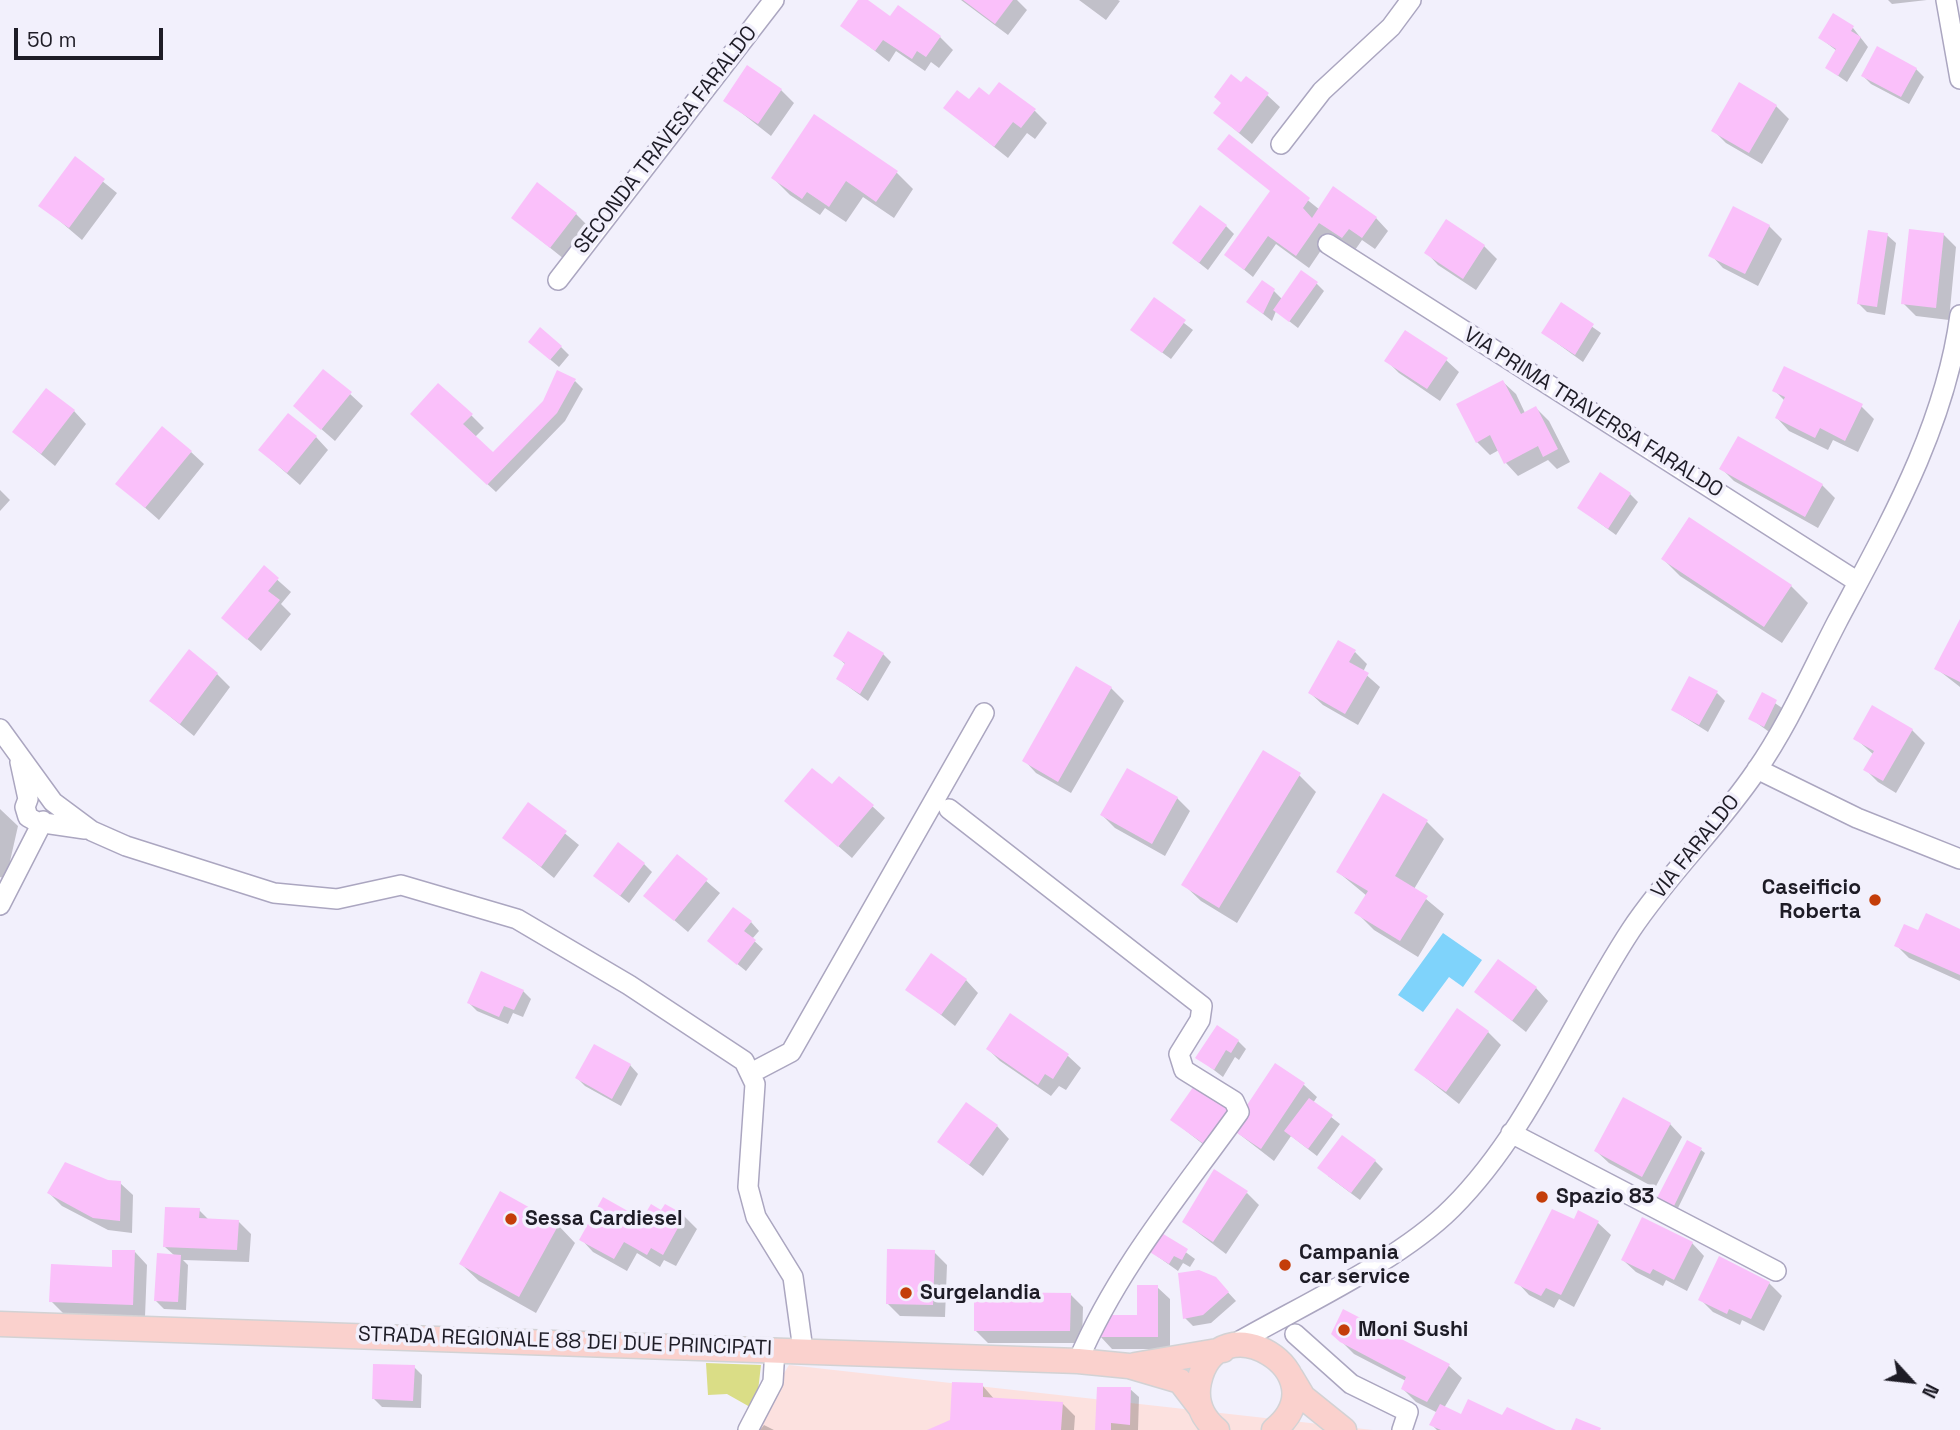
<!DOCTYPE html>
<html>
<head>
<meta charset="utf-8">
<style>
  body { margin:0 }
  #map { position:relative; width:1960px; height:1430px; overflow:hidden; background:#f2f0fc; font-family:"Space Grotesk",sans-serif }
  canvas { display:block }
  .north { position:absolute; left:1876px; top:1346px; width:70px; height:70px; -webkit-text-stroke:5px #f2f0fc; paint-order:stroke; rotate:117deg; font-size:19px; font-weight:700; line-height:28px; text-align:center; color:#1e1c26 }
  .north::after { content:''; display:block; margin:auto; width:24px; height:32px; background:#1e1c26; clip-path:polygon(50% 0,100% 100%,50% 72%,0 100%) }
  .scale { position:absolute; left:14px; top:28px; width:149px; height:32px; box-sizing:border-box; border:4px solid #1e1c26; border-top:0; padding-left:9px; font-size:21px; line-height:24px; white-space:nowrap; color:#1e1c26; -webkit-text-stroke:5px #f2f0fc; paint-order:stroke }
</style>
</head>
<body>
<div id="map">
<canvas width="1960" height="1430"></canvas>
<div class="north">N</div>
<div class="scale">50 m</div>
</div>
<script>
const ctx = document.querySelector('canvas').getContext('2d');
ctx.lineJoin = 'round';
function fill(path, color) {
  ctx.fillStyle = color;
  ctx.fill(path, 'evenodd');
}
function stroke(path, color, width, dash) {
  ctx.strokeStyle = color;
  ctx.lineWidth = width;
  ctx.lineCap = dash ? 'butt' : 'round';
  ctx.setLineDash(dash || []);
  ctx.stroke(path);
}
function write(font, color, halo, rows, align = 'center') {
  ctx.font = font + ' "Space Grotesk",sans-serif';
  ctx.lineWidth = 7;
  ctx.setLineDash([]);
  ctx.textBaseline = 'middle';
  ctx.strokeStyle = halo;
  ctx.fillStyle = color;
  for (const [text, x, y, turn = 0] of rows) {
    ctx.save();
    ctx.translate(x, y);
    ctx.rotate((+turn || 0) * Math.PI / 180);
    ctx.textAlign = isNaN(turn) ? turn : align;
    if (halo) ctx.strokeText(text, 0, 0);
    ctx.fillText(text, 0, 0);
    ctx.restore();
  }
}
const industrial = new Path2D(`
  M789 1365 1373 1430H749Z`);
const green = new Path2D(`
  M706 1363 761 1365 758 1391 750 1407 727 1394 708 1395Z`);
const water = new Path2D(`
  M1443 933 1482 960 1463 987 1449 977 1423 1012 1398 995Z`);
const shadow = new Path2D(`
  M860 0H865L891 18 940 37 953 50 939 68 931 62 925 71 896 51 889 62 842 25Z
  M961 0H1017L1027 10 1008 35Z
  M1079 0H1118L1120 1 1106 20Z
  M1888 0H1927L1892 4Z
  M1833 16 1853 28 1868 47 1847 82 1827 68 1837 51 1820 38Z
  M1916 69 1924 77 1909 104 1871 84 1863 76Z
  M1242 84 1267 95 1280 107 1252 144 1215 113Z
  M781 90 794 103 771 136 725 100Z
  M989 97 1035 111 1047 123 1035 139 1027 133 1008 158 945 108Z
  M1776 106 1789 119 1762 164 1726 143 1713 130Z
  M1229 137 1320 210 1376 218 1388 231 1375 249 1362 240 1355 250 1332 234 1309 268 1276 244 1253 277 1226 255 1272 192Z
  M75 159 117 193 82 240 41 205Z
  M896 172 913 189 894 218 863 197 846 222 825 208 820 215 790 195 773 178Z
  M576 214 588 226 564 259 513 218Z
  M1226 226 1234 234 1208 270 1174 243Z
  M1769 226 1782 239 1758 286 1723 268 1711 255Z
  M1943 234 1956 247 1949 320 1916 316 1903 303Z
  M1887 235 1896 243 1885 315 1867 312 1859 304Z
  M1484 246 1497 259 1476 290 1438 265 1426 252Z
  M1316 283 1324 291 1298 328 1276 311 1272 321 1248 302 1273 290 1282 299Z
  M1154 300 1193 330 1171 359 1141 337Z
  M1561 305 1601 333 1583 362 1543 333Z
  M561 347 569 355 559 367 538 349Z
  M1386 360H1446L1459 372 1440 401 1399 373Z
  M575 381 583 389 565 421 496 492 425 427 471 415 484 428 475 437 493 454Z
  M1503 382 1516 394 1525 413 1536 408 1549 421 1570 462 1557 469 1548 460 1518 476 1506 463 1499 450 1490 455 1477 442Z
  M1774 390 1861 406 1874 419 1858 452 1833 440 1828 450 1789 431 1777 418 1785 401Z
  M350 394 363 406 335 441 295 406Z
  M74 411 86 424 55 466 14 432Z
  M316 437 328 450 300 485 260 450Z
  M191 452 204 464 159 520 117 483Z
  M1721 468 1822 485 1835 498 1818 528 1734 481Z
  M0 490 10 500 0 511Z
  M1630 494 1638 502 1616 535 1579 508Z
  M1663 559 1791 586 1808 603 1782 643 1680 576Z
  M264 568 291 592 281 604 291 614 261 651 223 618Z
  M1960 623V687L1937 669Z
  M1355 652 1367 664 1363 672 1380 687 1358 725 1323 705 1310 693Z
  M883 654 891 662 868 701 838 679 846 665 835 655Z
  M217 674 230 687 194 736 151 701Z
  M1111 688 1124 701 1071 793 1036 773 1024 760Z
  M1717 693 1725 701 1708 732 1673 710Z
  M1763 695 1785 710 1772 734 1750 718Z
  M1912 730 1925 743 1896 793 1878 782 1865 769 1874 755 1855 738Z
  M1299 775 1316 792 1237 923 1201 901 1183 884Z
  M832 787 872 806 885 818 852 858 786 801Z
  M1384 795 1427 822 1444 839 1414 889 1444 914 1418 957 1374 930 1357 913 1367 896 1338 872Z
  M1177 798 1190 811 1165 856 1115 828 1102 815Z
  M529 804 579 845 554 878 504 837Z
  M0 809 18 826 6 879 0 877Z
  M677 856 720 893 688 932 646 896Z
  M644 864 652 872 629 903 595 876Z
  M751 922 759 931 752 939 763 949 746 971 709 941Z
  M1960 931V981L1909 958 1896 945 1919 932Z
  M966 980 978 993 955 1026 908 989Z
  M1536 988 1548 1001 1526 1032 1476 992Z
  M523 991 531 999 523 1017 513 1013 508 1024 477 1011 469 1003Z
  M1011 1016 1068 1056 1081 1068 1066 1090 1059 1086 1051 1096 1000 1061 988 1049Z
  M1488 1032 1501 1045 1459 1104 1416 1070Z
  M1238 1041 1246 1049 1239 1060 1235 1057 1223 1077 1197 1057Z
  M594 1046 630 1065 638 1074 621 1106 585 1086 577 1078Z
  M1276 1066 1304 1085 1317 1097 1313 1103 1340 1124 1317 1156 1291 1136 1274 1161 1234 1130 1217 1155 1172 1120 1197 1086 1239 1119Z
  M1670 1124 1682 1137 1655 1188 1609 1163 1596 1151Z
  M997 1126 1009 1139 983 1176 939 1142Z
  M1701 1150 1705 1153 1678 1208 1663 1201 1659 1197Z
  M1375 1161 1383 1169 1360 1200 1328 1176Z
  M107 1181 120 1183 133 1195 132 1233 108 1230 62 1206 49 1193Z
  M1247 1193 1259 1205 1226 1254 1184 1222Z
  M199 1210 209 1220 238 1221 251 1234 249 1262 183 1260 188 1265 186 1310 164 1309 156 1301 175 1256 165 1247Z
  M662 1212 684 1216 697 1229 676 1266 664 1260 660 1267 637 1253 627 1271 593 1252 581 1239 643 1221Z
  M1579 1213 1598 1223 1611 1235 1574 1307 1559 1299 1554 1308 1529 1295 1517 1282 1574 1222Z
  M558 1225 575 1243 536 1313 479 1281 461 1264Z
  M1161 1234 1195 1259 1190 1267 1183 1263 1178 1271 1150 1251Z
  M1692 1243 1704 1256 1687 1291 1666 1280 1663 1286 1636 1272 1623 1260Z
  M135 1252 147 1265 145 1317 64 1314 51 1301 113 1268Z
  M934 1252 947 1265 945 1317 900 1316 887 1303Z
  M1769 1283 1782 1296 1764 1331 1742 1320 1740 1325 1713 1312 1700 1299Z
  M1157 1287 1170 1299V1349H1112L1100 1336 1139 1317Z
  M1224 1288 1236 1301 1211 1323 1193 1326 1185 1318Z
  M1070 1294 1083 1307 1082 1343H988L975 1330Z
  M1344 1311 1449 1366 1462 1378 1444 1408 1462 1416 1503 1417 1552 1430H1437L1432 1425 1438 1413 1416 1402 1403 1389 1406 1381 1354 1354 1333 1333Z
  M414 1367 422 1375 421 1408 382 1407 374 1399Z
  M982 1385 995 1400 1062 1403 1075 1416 1074 1430H931L952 1421Z
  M1130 1389 1139 1397 1138 1430H1096Z
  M764 1425 774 1430H760Z`);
const building = new Path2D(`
  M858 0H868L890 16 898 5 941 36 926 57 917 51 912 59 883 40 875 51 840 26Z
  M963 0H1013L995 24Z
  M1833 13 1854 26 1851 31 1861 37 1838 76 1825 68 1836 49 1818 38Z
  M1877 46 1917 68 1901 97 1861 76Z
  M747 65 782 89 758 124 723 101Z
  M1231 74 1241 82 1246 76 1269 93 1239 133 1213 113 1221 103 1214 97Z
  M999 82 1036 109 1021 128 1013 122 994 147 943 108 957 90 969 99 979 87 989 95Z
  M1739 82 1777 105 1749 153 1711 131Z
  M814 114 898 171 876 202 846 181 829 207 807 192 802 199 771 178Z
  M1229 134 1310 198 1303 208 1312 218 1333 186 1377 217 1362 238 1349 229 1342 238 1319 223 1296 256 1268 236 1244 270 1224 255 1270 191 1217 149Z
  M75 156 105 179 69 228 38 206Z
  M537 182 577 213 550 248 511 218Z
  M1200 205 1227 225 1199 263 1172 243Z
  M1733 206 1770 225 1745 274 1708 256Z
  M1446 219 1485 245 1463 279 1424 253Z
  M1909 229 1944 233 1936 308 1901 304Z
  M1868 230 1888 233 1877 307 1857 304Z
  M1301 270 1318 282 1289 322 1273 310Z
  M1262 280 1275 289 1263 314 1246 302Z
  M1154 297 1186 320 1162 353 1130 330Z
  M1561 302 1594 324 1575 355 1541 333Z
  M540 327 562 346 550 360 528 342Z
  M1405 330 1448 358 1427 389 1384 361Z
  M1784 366 1863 404 1845 441 1820 428 1815 438 1775 418 1785 397 1772 391Z
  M323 369 352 392 321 430 293 406Z
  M557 370 576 379 557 413 487 485 410 414 438 383 473 414 463 424 493 452 543 401Z
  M1503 380 1521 414 1536 406 1558 449 1543 457 1538 446 1504 464 1490 435 1476 443 1456 404Z
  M46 388 75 410 41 454 12 432Z
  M288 413 317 436 287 473 258 450Z
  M162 426 192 451 145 508 115 484Z
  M1738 436 1823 484 1805 517 1719 469Z
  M1600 472 1631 493 1608 529 1577 508Z
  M1689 517 1792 585 1764 627 1661 559Z
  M264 565 279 578 268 591 280 600 247 640 221 618Z
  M1960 619V682L1934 669Z
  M848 631 884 653 860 694 836 679 845 663 833 656Z
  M1338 640 1356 650 1349 662 1369 673 1345 714 1308 693Z
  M189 649 218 673 180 724 149 701Z
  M1076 666 1112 687 1058 782 1022 761Z
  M1689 676 1718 691 1699 725 1671 710Z
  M1762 692 1777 700 1764 727 1748 719Z
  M1872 705 1913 729 1883 781 1863 770 1874 751 1853 739Z
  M1263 750 1301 773 1219 908 1181 885Z
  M812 768 832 784 839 776 874 805 838 847 784 801Z
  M1127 768 1178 797 1152 844 1100 815Z
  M1383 793 1428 820 1395 876 1428 896 1400 941 1354 913 1368 891 1336 872Z
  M528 802 567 831 541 867 502 838Z
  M618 842 645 863 620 896 593 876Z
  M677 854 708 879 674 921 643 896Z
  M733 907 752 921 744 931 756 940 737 965 707 941Z
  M1926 913 1960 929V975L1894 946 1904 924 1918 930Z
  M931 953 967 979 941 1015 905 990Z
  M1498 959 1537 987 1512 1021 1474 992Z
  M481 971 524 990 514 1010 504 1006 499 1017 467 1003Z
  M1457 1008 1489 1031 1446 1092 1414 1070Z
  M1010 1013 1069 1054 1053 1079 1045 1074 1038 1085 986 1049Z
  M1217 1025 1239 1040 1231 1053 1226 1050 1214 1070 1195 1058Z
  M594 1044 631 1064 612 1099 575 1078Z
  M1275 1063 1305 1083 1261 1149 1231 1129Z
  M1196 1083 1230 1107 1204 1144 1170 1120Z
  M1623 1097 1671 1123 1642 1177 1594 1151Z
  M1309 1098 1333 1115 1308 1149 1284 1131Z
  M966 1102 998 1125 969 1165 937 1142Z
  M1342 1135 1376 1160 1351 1193 1317 1168Z
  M1687 1140 1702 1148 1674 1206 1657 1198Z
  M65 1162 108 1180 121 1181 120 1221 93 1218 47 1193Z
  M1214 1169 1248 1191 1213 1242 1182 1222Z
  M500 1191 559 1224 519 1297 459 1264Z
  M603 1197 642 1219 651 1204 661 1210 665 1204 685 1215 663 1255 651 1248 647 1255 624 1242 614 1259 579 1240Z
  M165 1207 200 1208 199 1218 239 1220 237 1250 163 1247Z
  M1552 1209 1574 1219 1578 1210 1599 1221 1561 1295 1546 1288 1541 1296 1514 1283Z
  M1642 1217 1693 1242 1674 1280 1653 1269 1650 1274 1621 1260Z
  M1160 1232 1188 1249 1182 1260 1174 1256 1169 1264 1148 1251Z
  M887 1249 935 1250 933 1305 886 1304Z
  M112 1250H135L133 1305 49 1302 51 1264 112 1267Z
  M157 1253 181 1255 178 1302 154 1301Z
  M1719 1256 1770 1282 1751 1319 1729 1309 1727 1314 1698 1300Z
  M1199 1270 1216 1277 1229 1292 1203 1315 1183 1319 1178 1273Z
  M1137 1285H1158V1337H1098L1108 1315H1137Z
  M974 1292 1071 1293 1070 1331H974Z
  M1343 1309 1450 1364 1427 1402 1401 1389 1406 1377 1340 1342 1331 1334Z
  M373 1364 415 1365 413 1401 372 1399Z
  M952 1382 983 1383V1397L1063 1402 1061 1430H927L950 1420Z
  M1097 1387H1131L1130 1425 1111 1423V1430H1095Z
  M1468 1399 1502 1415 1507 1407 1556 1430H1441L1429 1425 1440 1404 1461 1414Z
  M1576 1418 1601 1428 1600 1430H1571Z`);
const minor = new Path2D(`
  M1946 0 1960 79
  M1281 144 1322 91 1391 27 1411 0
  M1328 244 1858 582
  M558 280 774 0
  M0 729 53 802 92 831 126 846 274 893 337 899 401 885 517 919 629 985 744 1061 755 1084 748 1187 756 1217 793 1277 803 1350
  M20 762 28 799 25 807 28 817 37 822 85 829
  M1757 769 1857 818 1960 859
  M949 809 1202 1006 1200 1020 1179 1054 1184 1070 1234 1101 1239 1112C1181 1193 1117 1269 1078 1361
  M0 905 43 821
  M751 1073 791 1052 984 713
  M1511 1133 1776 1271
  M1295 1334 1351 1384 1408 1412 1402 1430
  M1231 1346C1298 1307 1398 1262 1452 1208 1530 1130 1571 1021 1631 930 1669 873 1718 827 1756 771 1788 725 1811 672 1837 622 1889 524 1945 427 1960 315
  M748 1430 773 1382 775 1349`);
const major = new Path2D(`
  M0 1324 1078 1361 1129 1366 1180 1381 1200 1407
  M1135 1365 1223 1350
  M1291 1377 1303 1397 1344 1430
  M1217 1430C1202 1418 1195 1401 1199 1382 1217 1298 1343 1374 1274 1430`);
const markers = [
  [1875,900,7,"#c43d09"],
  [1542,1197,7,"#c43d09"],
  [511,1219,7,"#c43d09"],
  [1285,1265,7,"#c43d09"],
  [906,1293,7,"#c43d09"],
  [1344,1330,7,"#c43d09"]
];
const streetNames = [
  ["SECONDA TRAVESA FARALDO",666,140,-52],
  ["VIA PRIMA TRAVERSA FARALDO",1593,413,32],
  ["VIA FARALDO",1696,847,-51],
  ["STRADA REGIONALE 88 DEI DUE PRINCIPATI",565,1342,2]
];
const poiNames = [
  ["Caseificio",1861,888,"right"],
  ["Roberta",1861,912,"right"],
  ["Spazio 83",1556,1197],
  ["Sessa Cardiesel",525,1219],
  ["Campania",1299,1253],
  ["car service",1299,1277],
  ["Surgelandia",920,1293],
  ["Moni Sushi",1358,1330]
];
fill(industrial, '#fce1df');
fill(green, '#dadd86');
fill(water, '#7fd3fb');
fill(shadow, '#0003');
fill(building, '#fac0fa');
stroke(minor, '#aba6c0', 22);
stroke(major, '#d2d2d4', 27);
stroke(minor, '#fff', 19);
stroke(major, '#fad1cd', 24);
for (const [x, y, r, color] of markers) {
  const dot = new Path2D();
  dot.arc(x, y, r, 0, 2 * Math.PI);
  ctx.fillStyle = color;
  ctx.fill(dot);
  stroke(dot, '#f2f0fc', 2.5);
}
write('21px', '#1e1c26', '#f2f0fc', streetNames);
write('bold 21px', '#1e1c26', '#f2f0fc', poiNames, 'left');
</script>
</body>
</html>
